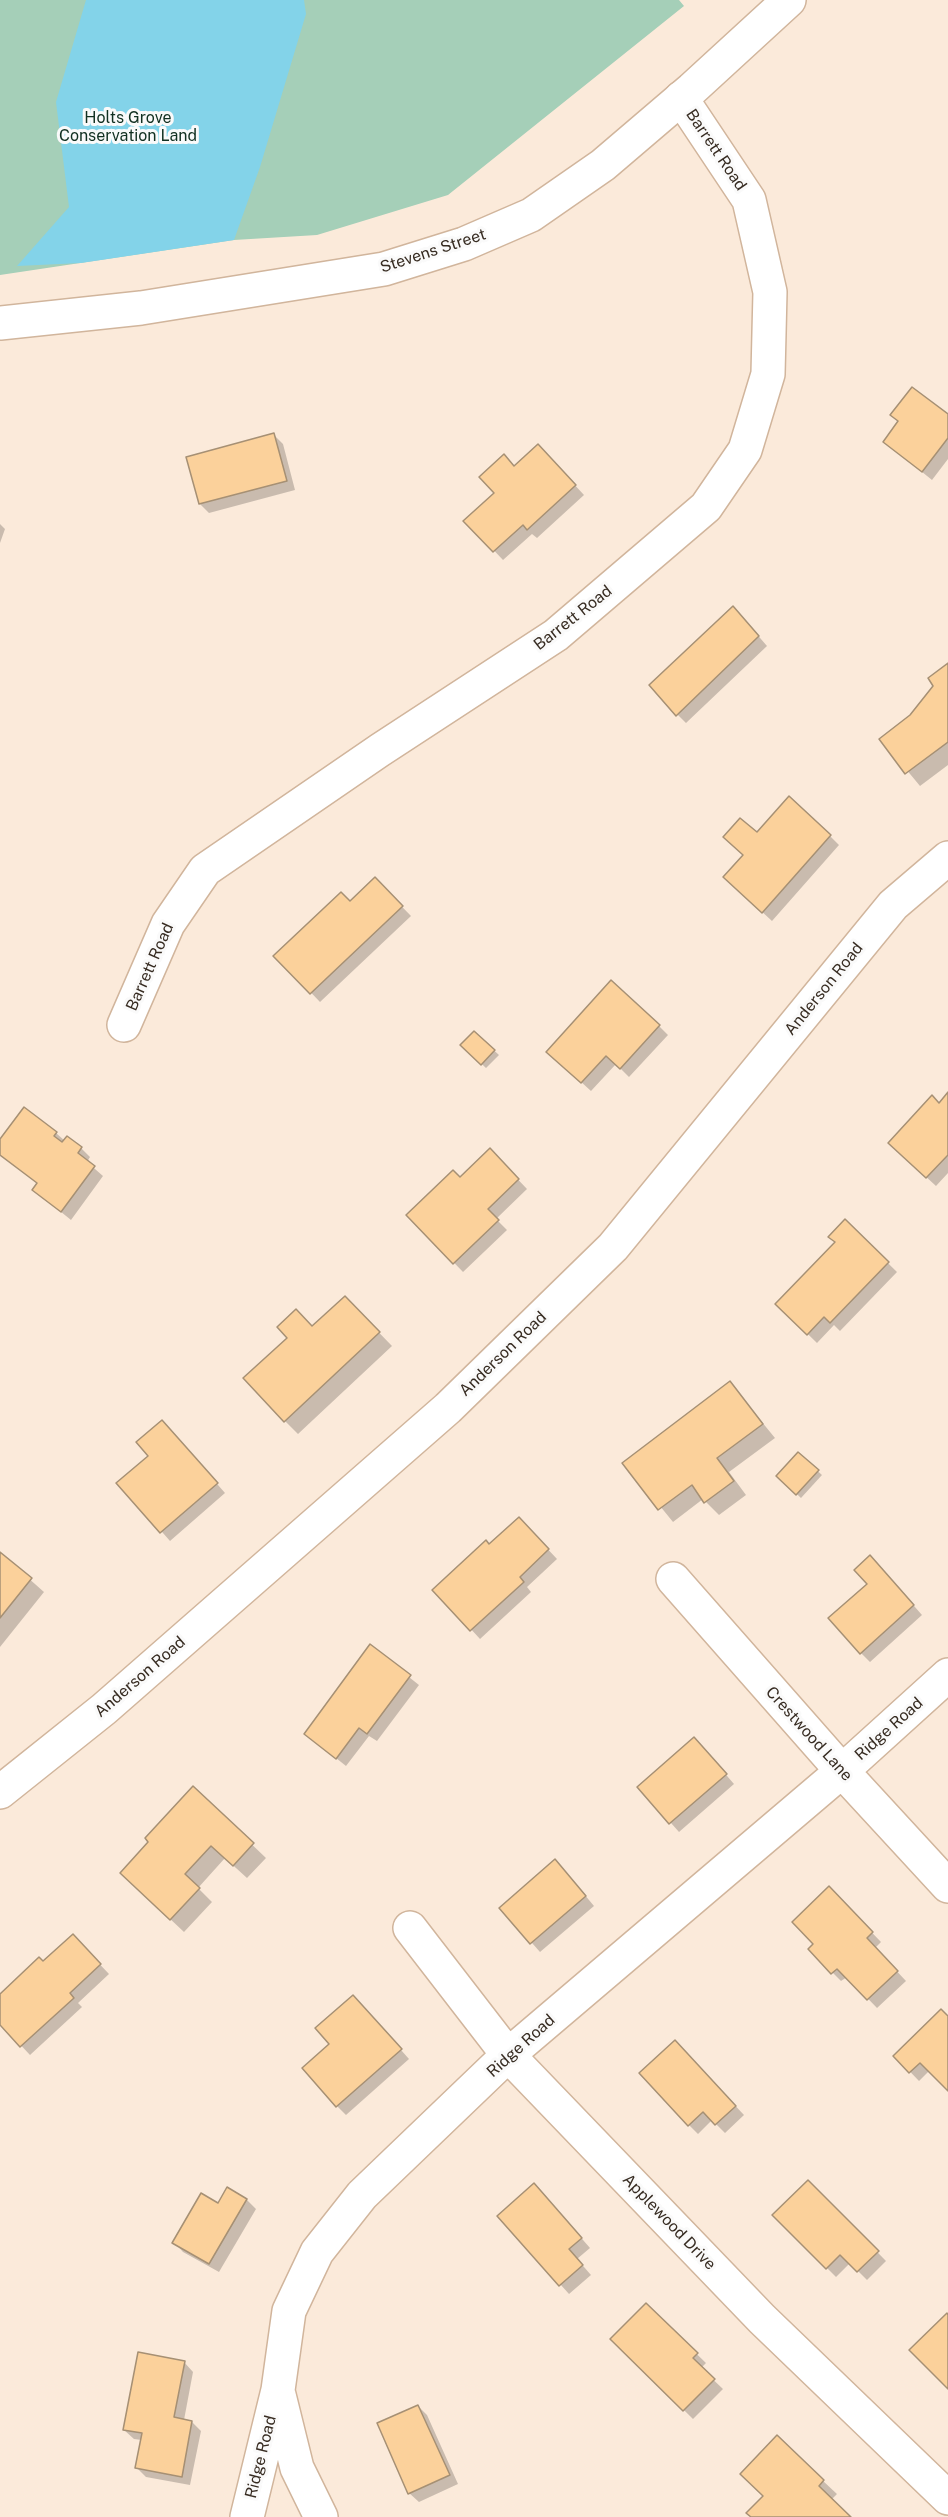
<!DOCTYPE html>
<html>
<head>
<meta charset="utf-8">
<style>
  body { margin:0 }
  canvas { display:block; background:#fbeada }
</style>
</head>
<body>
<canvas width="948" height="2517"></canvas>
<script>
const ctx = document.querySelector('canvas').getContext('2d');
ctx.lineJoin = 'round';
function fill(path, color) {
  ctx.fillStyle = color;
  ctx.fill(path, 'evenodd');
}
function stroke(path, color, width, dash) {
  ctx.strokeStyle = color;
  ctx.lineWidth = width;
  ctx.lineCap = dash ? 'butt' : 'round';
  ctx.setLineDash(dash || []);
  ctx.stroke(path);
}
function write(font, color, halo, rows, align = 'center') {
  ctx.font = font + ' "Public Sans",sans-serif';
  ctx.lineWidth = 6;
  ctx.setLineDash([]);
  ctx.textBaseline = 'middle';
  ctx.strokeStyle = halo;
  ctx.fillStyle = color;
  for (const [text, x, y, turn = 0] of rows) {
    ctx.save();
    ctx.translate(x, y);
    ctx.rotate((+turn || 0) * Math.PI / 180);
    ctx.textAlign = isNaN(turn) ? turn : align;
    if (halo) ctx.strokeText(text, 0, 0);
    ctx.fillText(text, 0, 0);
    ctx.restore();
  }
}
const green = new Path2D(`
  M0 0H679L684 6 448 195 317 235 234 240 0 275Z`);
const water = new Path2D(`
  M86 0H304L306 14 260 167 234 240 81 263 17 266 69 207 56 102Z`);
const shadow = new Path2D(`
  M892 415 948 416V459L932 480 885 442 899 423Z
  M274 435 283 444 295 490 209 513 200 504Z
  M547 455 584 495 537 538 532 534 503 560 466 521 496 493 515 468Z
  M0 524 5 529 0 543Z
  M742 617 767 646 686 723 677 714Z
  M948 665V765L920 786 881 739 911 716Z
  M757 834 830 836 839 845 772 921 734 886Z
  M375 879 411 916 320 1002 276 956 350 903Z
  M659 1026 668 1035 629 1077 616 1064 591 1091 557 1060Z
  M475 1033 499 1055 486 1068 462 1045Z
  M948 1094V1173L936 1186 899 1152Z
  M56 1133 65 1141 67 1138 81 1148 90 1157 87 1162 103 1176 71 1220 34 1190 38 1184 0 1155V1141Z
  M490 1150 527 1189 496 1219 507 1230 463 1272 408 1215 460 1179Z
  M845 1221 897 1272 840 1331 834 1325 817 1343 777 1304 836 1243Z
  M358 1311 392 1346 298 1434 285 1421 312 1328Z
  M730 1383 775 1438 729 1472 746 1495 719 1515 703 1499 673 1522 625 1463Z
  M171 1431 225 1493 170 1541 119 1483 150 1456Z
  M799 1454 822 1475 801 1498 778 1476Z
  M528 1528 557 1559 527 1587 531 1592 480 1639 435 1590 490 1546Z
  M0 1553 44 1592 0 1647Z
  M879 1566 922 1615 870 1662 861 1653 869 1584Z
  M370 1646 419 1685 377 1741 369 1736 346 1766 306 1734Z
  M703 1748 734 1784 679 1832 639 1787Z
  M193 1788 266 1858 247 1878 225 1858 198 1888 212 1902 184 1932 135 1886 150 1842Z
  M564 1870 594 1906 540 1952 501 1908Z
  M829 1888 881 1942 875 1948 906 1981 877 2008 847 1977 841 1981 833 1973 815 1944Z
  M73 1936 109 1974 78 2003 82 2007 30 2055 0 2023V1996Z
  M362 2006 409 2059 346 2115 337 2106 331 2044Z
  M948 2018V2089L930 2070 919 2081 895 2056Z
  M684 2051 744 2115 725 2133 712 2120 698 2134 689 2125Z
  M808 2182 886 2261 867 2280 850 2263 836 2277 774 2215Z
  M543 2194 590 2248 577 2259 591 2275 569 2294 499 2216Z
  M247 2200 256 2209 219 2272 183 2252 174 2242 218 2205Z
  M646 2305 706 2363 701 2368 723 2389 693 2419 612 2339Z
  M184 2362 193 2372 184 2420 192 2422 201 2431 190 2485 146 2477 136 2467 142 2440 134 2439 124 2430Z
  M418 2406 427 2415 458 2484 419 2502 409 2493Z
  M777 2438 837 2494 831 2500 849 2517H752L764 2496Z`);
const building = new Path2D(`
  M912 387 948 414V438L922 472 883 442 898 421 890 415Z
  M274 433 287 481 199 504 186 457Z
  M538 444 576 485 527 530 523 525 493 552 463 521 494 493 479 477 504 454 514 466Z
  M733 606 759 636 676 716 649 685Z
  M948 663V742L905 774 879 739 910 715 933 686 928 678Z
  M789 796 831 835 762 913 723 877 743 855 723 837 740 818 757 832Z
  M375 877 403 906 310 994 273 956 341 892 350 901Z
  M611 980 660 1025 620 1069 606 1056 581 1083 546 1052Z
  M474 1031 495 1050 481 1065 460 1045Z
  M948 1092V1155L926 1178 888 1143 932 1095 939 1103Z
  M24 1107 57 1132 54 1136 62 1142 67 1136 82 1147 78 1153 95 1166 61 1212 32 1190 37 1183 0 1155V1139Z
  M490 1148 519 1179 488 1209 499 1220 453 1264 406 1215 453 1170 460 1177Z
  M845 1219 889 1262 830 1323 824 1317 807 1335 775 1304 835 1242 828 1237Z
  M345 1296 380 1332 284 1422 243 1378 287 1338 277 1327 296 1309 312 1326Z
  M730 1381 763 1424 717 1458 734 1481 704 1503 692 1485 658 1510 622 1463Z
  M162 1420 218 1483 160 1533 116 1483 148 1456 136 1442Z
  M798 1452 819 1470 796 1495 776 1476Z
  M519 1517 549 1549 520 1577 524 1582 470 1631 432 1590 486 1540 489 1544Z
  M0 1552 32 1578 0 1618Z
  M870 1555 914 1605 860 1654 828 1618 867 1584 854 1570Z
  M370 1644 411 1675 367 1734 359 1728 336 1759 304 1734Z
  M694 1737 727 1774 669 1824 637 1787Z
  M193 1786 254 1843 233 1866 211 1846 185 1874 200 1888 170 1920 120 1873 148 1842 145 1838Z
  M555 1859 586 1896 530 1944 499 1908Z
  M829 1886 873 1932 867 1938 898 1971 867 2000 837 1969 831 1974 808 1949 813 1944 792 1922Z
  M73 1934 101 1964 70 1993 74 1998 20 2047 0 2025V1994L39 1957 43 1961Z
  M353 1995 402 2049 336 2107 302 2068 329 2044 315 2028Z
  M941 2009 948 2016V2091L920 2063 909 2073 893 2056Z
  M675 2040 736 2106 715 2125 703 2112 688 2126 639 2073Z
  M808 2180 879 2251 857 2272 840 2255 826 2269 772 2215Z
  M534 2183 582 2238 569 2249 583 2265 559 2286 497 2216Z
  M227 2187 247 2199 209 2264 172 2243 201 2193 218 2203Z
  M646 2303 698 2353 693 2358 715 2379 683 2411 610 2339Z
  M947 2313 948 2315V2389L909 2350Z
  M138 2352 185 2361 174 2417 192 2421 182 2477 135 2468 142 2433 123 2430Z
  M418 2405 450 2475 408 2494 377 2423Z
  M777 2435 824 2480 819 2486 851 2517H751L746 2513 763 2496 740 2474Z`);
const street = new Path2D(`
  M124 1025 168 924 205 870 380 750 556 635 706 507 745 450 768 374 770 292 749 200 681 98
  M673 1579 842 1771 948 1886
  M0 1792 104 1709 448 1408 613 1247 893 905 948 858
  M410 1928 508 2055 762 2319 948 2498
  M279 2395 297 2468 321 2517
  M247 2517 278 2390 289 2311 317 2252 362 2195 508 2055 842 1771 948 1675`);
const secondary = new Path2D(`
  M0 323 141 308 384 269 464 244 531 215 603 165 692 89 789 0`);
const parkNames = [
  ["Holts Grove",128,118],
  ["Conservation Land",128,136]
];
const streetNames = [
  ["Barrett Road",716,150,56],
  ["Stevens Street",433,251,-18],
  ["Barrett Road",573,618,-38],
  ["Barrett Road",150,967,-66],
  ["Anderson Road",824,989,-51],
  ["Anderson Road",503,1354,-44],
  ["Anderson Road",140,1677,-41],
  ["Ridge Road",889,1729,-42],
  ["Crestwood Lane",809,1734,48],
  ["Ridge Road",521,2046,-42],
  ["Applewood Drive",669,2222,46],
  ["Ridge Road",261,2457,-76]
];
fill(green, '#a5cfb8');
fill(water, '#83d3e9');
fill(shadow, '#0003');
fill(building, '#fbd19b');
stroke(building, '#a69074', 1.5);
stroke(street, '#d1b59c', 36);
stroke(secondary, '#d1b59c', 36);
stroke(street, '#fff', 33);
stroke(secondary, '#fff', 33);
write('16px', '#113021', '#fafafa', parkNames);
write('16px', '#372c22', '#fafafa', streetNames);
</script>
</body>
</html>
